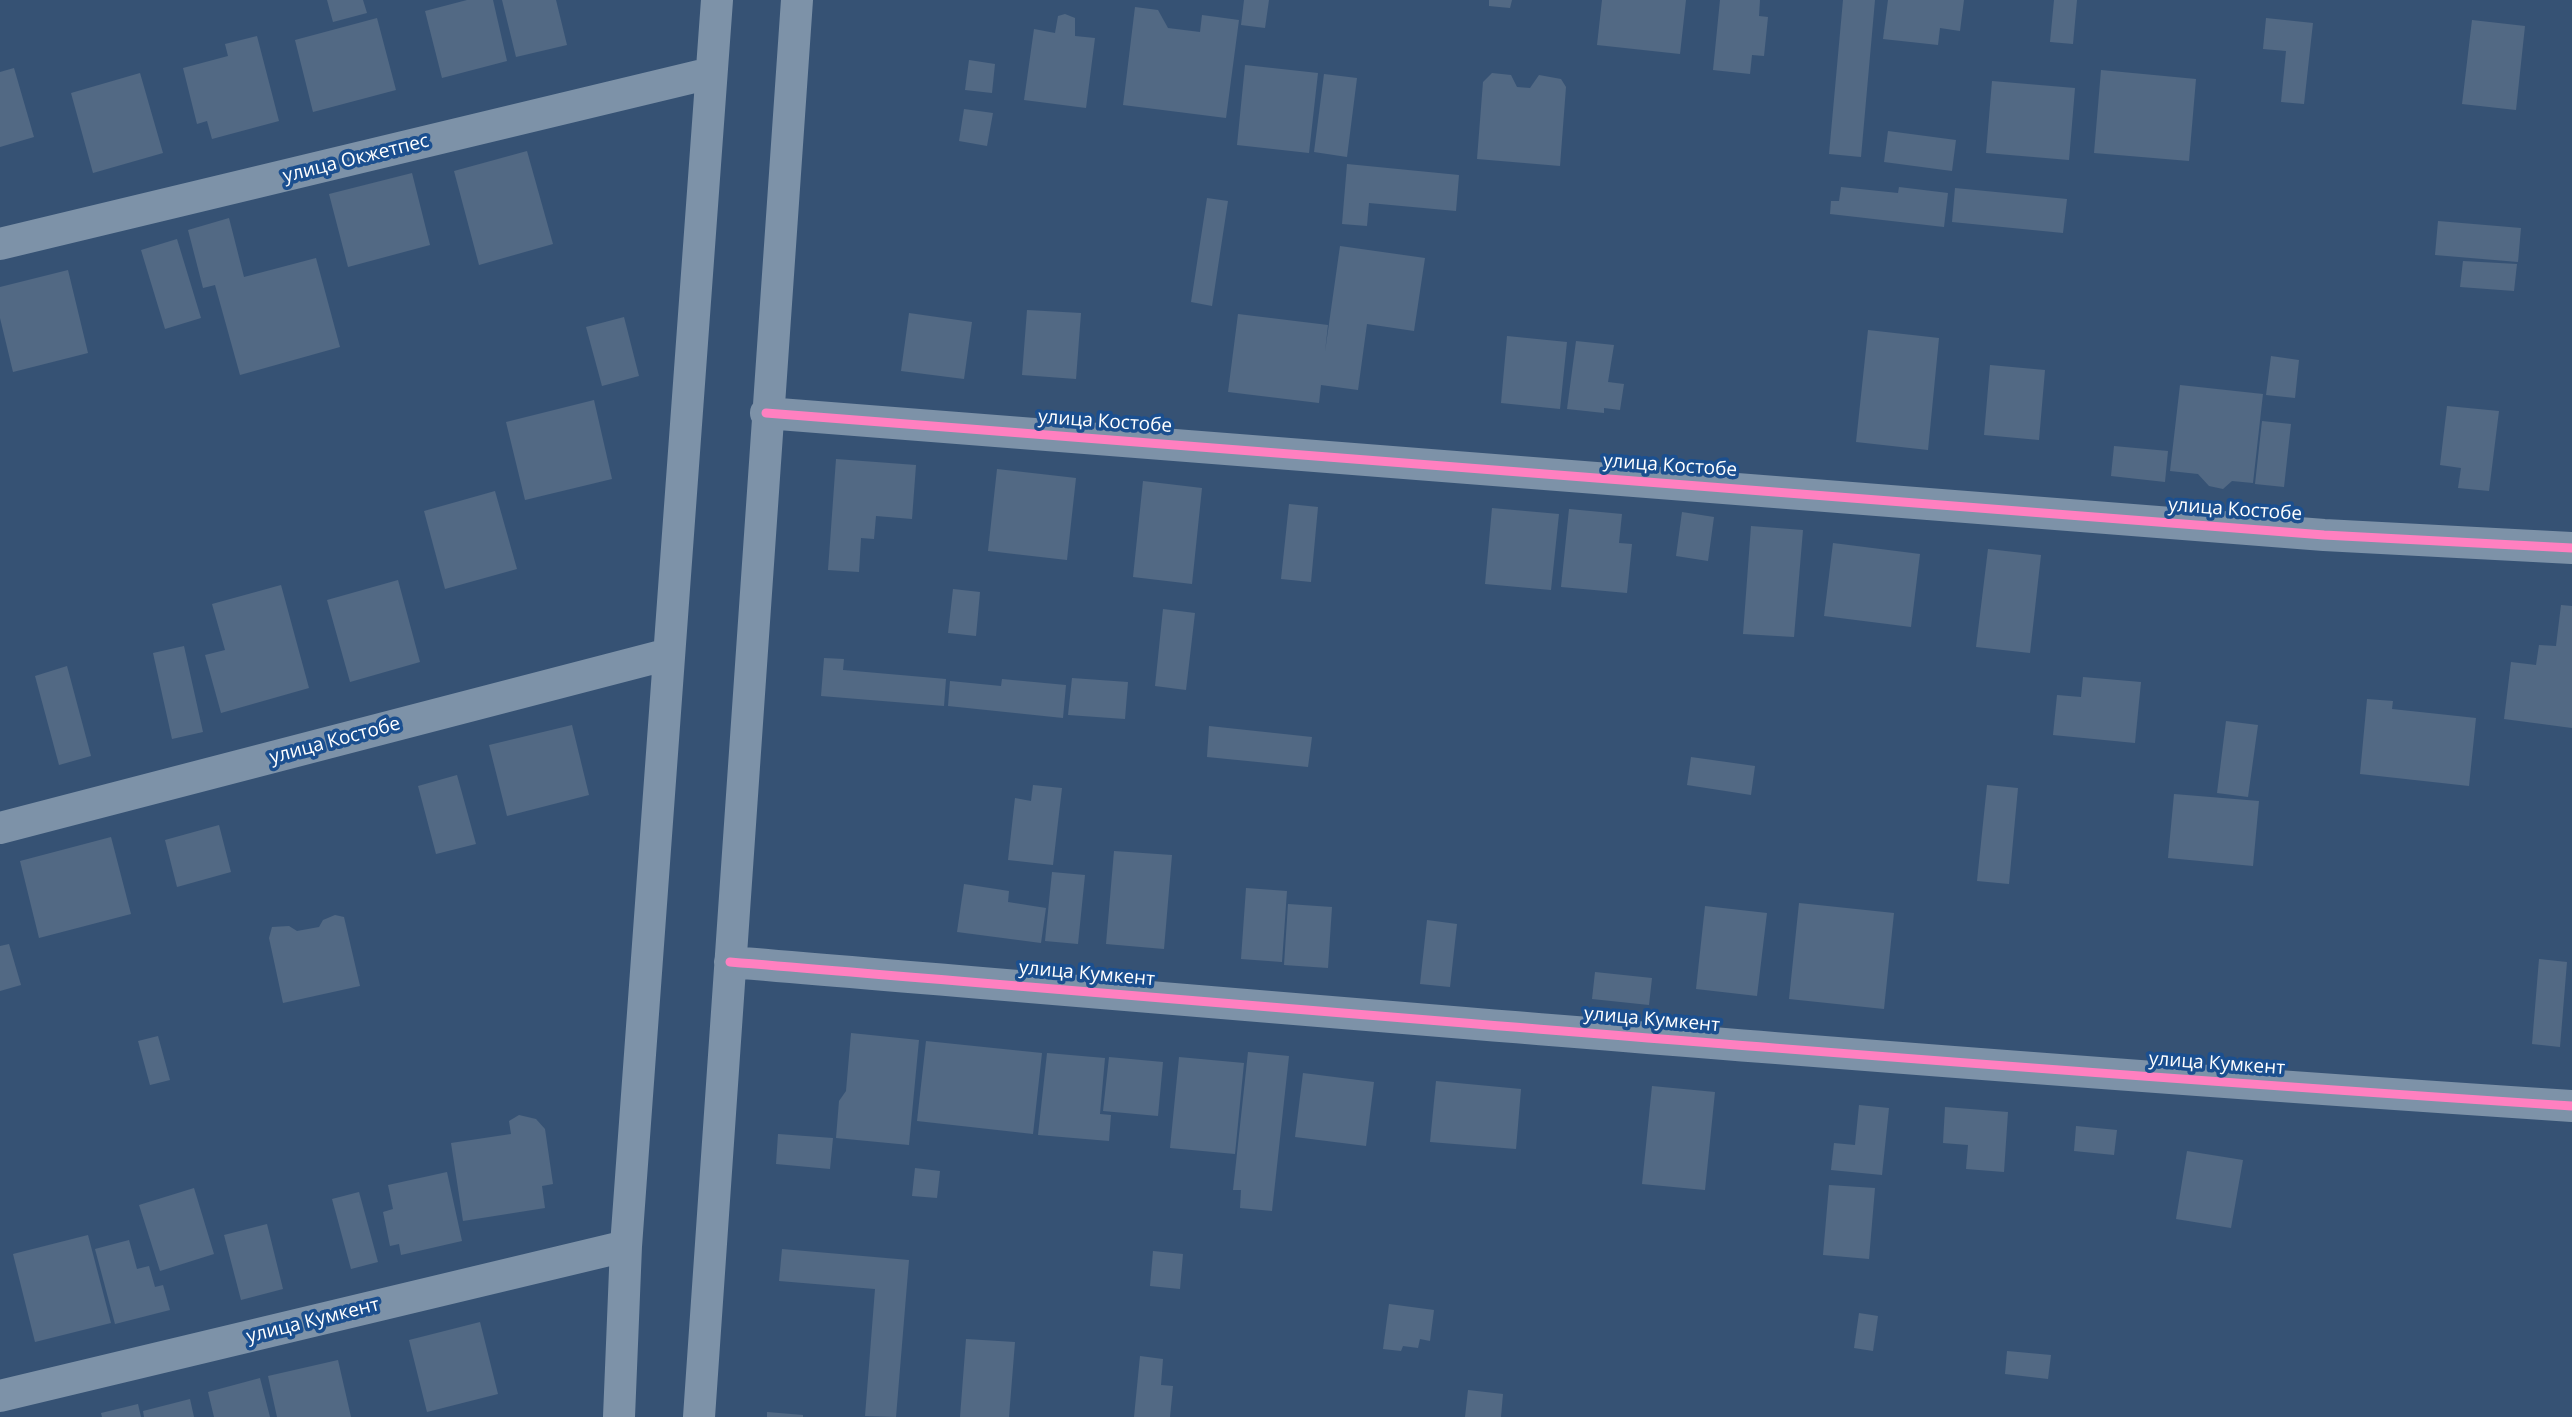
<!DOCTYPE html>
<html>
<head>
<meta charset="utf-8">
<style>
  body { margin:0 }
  canvas { display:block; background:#365274 }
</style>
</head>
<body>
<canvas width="2572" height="1417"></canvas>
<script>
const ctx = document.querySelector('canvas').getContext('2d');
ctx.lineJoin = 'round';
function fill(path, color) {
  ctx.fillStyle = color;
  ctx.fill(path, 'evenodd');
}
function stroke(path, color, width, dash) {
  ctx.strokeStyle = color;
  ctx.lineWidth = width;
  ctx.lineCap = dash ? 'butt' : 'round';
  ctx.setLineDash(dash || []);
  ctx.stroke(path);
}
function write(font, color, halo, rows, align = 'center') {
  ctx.font = font + ' "Open Sans",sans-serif';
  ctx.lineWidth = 7;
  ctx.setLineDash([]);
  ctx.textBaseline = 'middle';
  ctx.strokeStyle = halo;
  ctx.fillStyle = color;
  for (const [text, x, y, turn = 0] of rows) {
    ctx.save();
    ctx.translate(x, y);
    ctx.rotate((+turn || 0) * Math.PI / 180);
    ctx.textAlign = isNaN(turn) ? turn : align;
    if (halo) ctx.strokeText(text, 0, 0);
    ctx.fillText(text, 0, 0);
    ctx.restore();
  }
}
const building = new Path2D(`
  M327 0H363L367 13 333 22Z
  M467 0H493L507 61 442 78 425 11Z
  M502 0H556L567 45 516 57Z
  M1244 0H1269L1265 28 1241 25Z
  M1489 0H1512L1510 8 1489 6Z
  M1602 0H1686L1680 54 1597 45Z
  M1720 0H1760L1759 16 1768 17 1764 56 1752 55 1750 74 1713 70Z
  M1843 0H1875L1861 157 1829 154Z
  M1888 0H1964L1960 31 1940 28 1938 45 1883 39Z
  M2054 0H2077L2073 44 2050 42Z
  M1135 7 1158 10 1168 28 1200 32 1202 15 1239 20 1226 118 1123 105Z
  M1065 14 1075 18V36L1095 38 1086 108 1024 100 1034 29 1055 33 1058 16Z
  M377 18 396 90 313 112 295 40Z
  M2266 18 2313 23 2304 104 2281 102 2286 51 2263 49Z
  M2472 20 2525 26 2516 110 2462 104Z
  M257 36 279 121 212 139 207 121 197 124 183 68 228 56 225 44Z
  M969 60 995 64 992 93 965 90Z
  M1245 65 1318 73 1309 153 1237 145Z
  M14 68 34 137 0 147V72Z
  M2101 70 2196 79 2189 161 2094 153Z
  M140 73 163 153 93 173 71 93Z
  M1492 73 1511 75 1517 87 1530 88 1539 75 1561 79 1566 87 1560 166 1477 159 1483 82Z
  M1324 74 1357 78 1347 157 1314 152Z
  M1992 81 2075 88 2069 160 1986 153Z
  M964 109 993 113 987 146 959 141Z
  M1888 131 1956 140 1952 171 1884 162Z
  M527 151 553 244 479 265 454 171Z
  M1347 164 1459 175 1456 211 1369 203 1367 226 1342 224Z
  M412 173 430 245 348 267 329 194Z
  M1841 187 1898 193 1899 187 1948 193 1944 227 1830 214 1831 201H1839Z
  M1955 188 2067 199 2063 233 1952 222Z
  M1207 198 1228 201 1212 306 1191 302Z
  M229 218 244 277 316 258 340 347 240 375 215 285 203 288 188 230Z
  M2438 221 2521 228 2518 262 2435 255Z
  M177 239 201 318 165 329 141 250Z
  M1340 246 1425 258 1414 331 1367 324 1358 390 1321 385 1319 403 1228 392 1238 314 1328 325 1325 352Z
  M2463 261 2517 264 2514 291 2460 287Z
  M68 270 88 353 13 372 0 318V287Z
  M1027 310 1081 313 1076 379 1022 375Z
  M909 313 972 322 964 379 901 371Z
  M624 317 639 376 602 386 586 327Z
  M1868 330 1939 338 1928 450 1856 442Z
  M1507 336 1567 342 1560 409 1501 403Z
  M1576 341 1614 345 1608 382 1624 384 1620 410 1604 408V413L1567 409Z
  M2271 356 2299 360 2295 398 2266 395Z
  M1990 365 2045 370 2039 440 1984 435Z
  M2180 385 2263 394 2253 483 2232 481 2223 489 2209 486 2198 474 2170 471Z
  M594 400 612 479 525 500 506 422Z
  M2447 406 2499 411 2489 491 2458 488 2461 468 2440 465Z
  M2262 421 2291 424 2284 487 2255 484Z
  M2114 446 2168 451 2165 482 2111 476Z
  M836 459 916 465 912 519 876 516 874 539 861 538 859 572 828 570Z
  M997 469 1076 478 1067 560 988 551Z
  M1143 481 1202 488 1192 584 1133 577Z
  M495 491 517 569 445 589 424 511Z
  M1289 504 1318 507 1311 582 1281 579Z
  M1492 508 1559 514 1551 590 1485 584Z
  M1569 509 1622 514 1619 543 1632 544 1627 593 1561 587Z
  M1682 512 1714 517 1708 561 1676 556Z
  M1751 526 1803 530 1794 637 1743 634Z
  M1833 543 1920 554 1911 627 1824 616Z
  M1988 549 2041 555 2030 653 1976 647Z
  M398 580 420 662 350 682 327 600Z
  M281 585 309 688 221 713 205 655 225 650 212 604Z
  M953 589 980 592 976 636 948 633Z
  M2561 605 2572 606V728L2504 719 2511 662 2536 665 2539 645 2556 646Z
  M1163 609 1195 613 1186 690 1155 686Z
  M184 646 203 732 172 739 153 653Z
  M824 658 844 659 843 670 946 679 944 706 821 696Z
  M67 666 91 756 59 765 35 676Z
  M2083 677 2141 682 2135 743 2053 735 2057 695 2081 697Z
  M1072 678 1128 682 1125 719 1068 715Z
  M1002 679 1066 685 1063 718 948 706 950 681 1001 686Z
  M2367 699 2393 701 2392 709 2476 718 2469 786 2360 774Z
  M2226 721 2258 725 2248 797 2217 793Z
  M572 725 589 795 507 816 489 745Z
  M1209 726 1312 737 1308 767 1207 757Z
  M1691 757 1755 766 1751 795 1687 785Z
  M457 775 476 844 436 854 418 786Z
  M1033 785 1062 788 1053 865 1008 860 1015 798 1031 801Z
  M1987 785 2018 788 2009 884 1977 881Z
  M2174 794 2259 801 2253 866 2168 858Z
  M219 825 231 872 177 887 165 840Z
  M111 837 131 914 39 938 20 861Z
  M1114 851 1172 855 1164 949 1106 944Z
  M1052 872 1085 875 1078 944 1045 941Z
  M964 884 1009 891 1008 902 1046 908 1041 943 957 932Z
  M1246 888 1287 891 1282 962 1241 959Z
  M1799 903 1894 913 1884 1009 1789 999Z
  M1288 904 1332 907 1328 968 1284 965Z
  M1705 906 1767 913 1757 996 1696 989Z
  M335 915 344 917 360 986 283 1003 269 938 272 927 289 926 297 931 319 927 323 920Z
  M1427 920 1457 924 1450 987 1420 984Z
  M9 944 21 985 0 991V946Z
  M2539 959 2567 962 2560 1047 2532 1044Z
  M1595 972 1652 978 1649 1005 1592 999Z
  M851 1033 919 1040 909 1145 836 1138 839 1101 846 1091Z
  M158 1036 170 1080 150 1085 138 1041Z
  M926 1041 1042 1053 1033 1134 917 1121Z
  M1248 1052 1289 1056 1272 1211 1240 1208 1241 1190H1233Z
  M1047 1053 1105 1058 1100 1114 1111 1115 1109 1141 1038 1135Z
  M1109 1057 1163 1062 1158 1116 1103 1111Z
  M1179 1057 1244 1063 1235 1154 1170 1148Z
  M1303 1073 1374 1082 1366 1146 1295 1137Z
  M1436 1081 1521 1089 1516 1149 1430 1142Z
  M1652 1086 1715 1092 1705 1190 1642 1184Z
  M1859 1105 1889 1108 1882 1175 1831 1170 1834 1143 1855 1145Z
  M1945 1107 2008 1112 2004 1172 1966 1169 1968 1145 1943 1143Z
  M519 1115 536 1119 545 1129 553 1184 542 1186 545 1208 463 1221 451 1143 511 1134 509 1121Z
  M2076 1126 2117 1130 2114 1155 2074 1151Z
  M778 1134 833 1138 830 1169 776 1164Z
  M2187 1151 2243 1160 2231 1228 2176 1219Z
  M915 1168 940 1171 937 1198 912 1196Z
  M447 1172 462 1241 401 1255 399 1244 390 1246 383 1212 393 1209 388 1185Z
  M1829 1185 1875 1188 1869 1259 1823 1255Z
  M194 1188 214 1254 160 1271 139 1205Z
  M359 1192 378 1262 351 1269 332 1199Z
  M267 1224 283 1289 241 1300 224 1235Z
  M88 1235 111 1323 35 1342 13 1254Z
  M129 1240 137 1269 149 1266 155 1287 163 1285 170 1310 115 1324 95 1249Z
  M782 1249 909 1260 896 1417 865 1416 875 1289 779 1281Z
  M1153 1251 1183 1254 1180 1289 1150 1286Z
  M1389 1304 1434 1310 1430 1341 1420 1339 1418 1348 1403 1346 1401 1351 1383 1349Z
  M1859 1313 1878 1316 1873 1351 1854 1348Z
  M480 1322 498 1394 427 1412 409 1340Z
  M966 1339 1015 1342 1009 1417H960Z
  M2007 1351 2051 1355 2048 1379 2005 1374Z
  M1140 1356 1163 1359 1161 1385 1173 1386 1170 1417H1134Z
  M338 1360 351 1417H277L268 1376Z
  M260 1378 270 1417H214L208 1392Z
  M1468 1390 1503 1394 1501 1417H1465Z
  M190 1399 194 1417H144L143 1411Z
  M138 1404 141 1417H102L101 1413Z
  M767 1412 803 1415V1417H767Z`);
const minor = new Path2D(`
  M0 244 711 73
  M766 413 2324 535 2572 548
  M0 828 669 654
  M730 962C1344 1013 1957 1066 2572 1106
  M0 1396 626 1246
  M619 1417 626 1246 717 0
  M699 1417 797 0`);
const cycleway = new Path2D(`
  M766 413 2324 535 2572 548
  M730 962C1344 1013 1957 1066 2572 1106`);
const streetNames = [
  ["улица Окжетпес",356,159,-14],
  ["улица Костобе",1105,422,4],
  ["улица Костобе",1670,466,4],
  ["улица Костобе",2235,510,4],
  ["улица Костобе",335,741,-15],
  ["улица Кумкент",1087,974,5],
  ["улица Кумкент",1652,1020,5],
  ["улица Кумкент",2217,1064,4],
  ["улица Кумкент",313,1321,-14]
];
fill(building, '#526984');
stroke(minor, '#7d92a8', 32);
stroke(cycleway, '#ff80c0', 9);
write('19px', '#fff', '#1b4f8f', streetNames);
</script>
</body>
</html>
